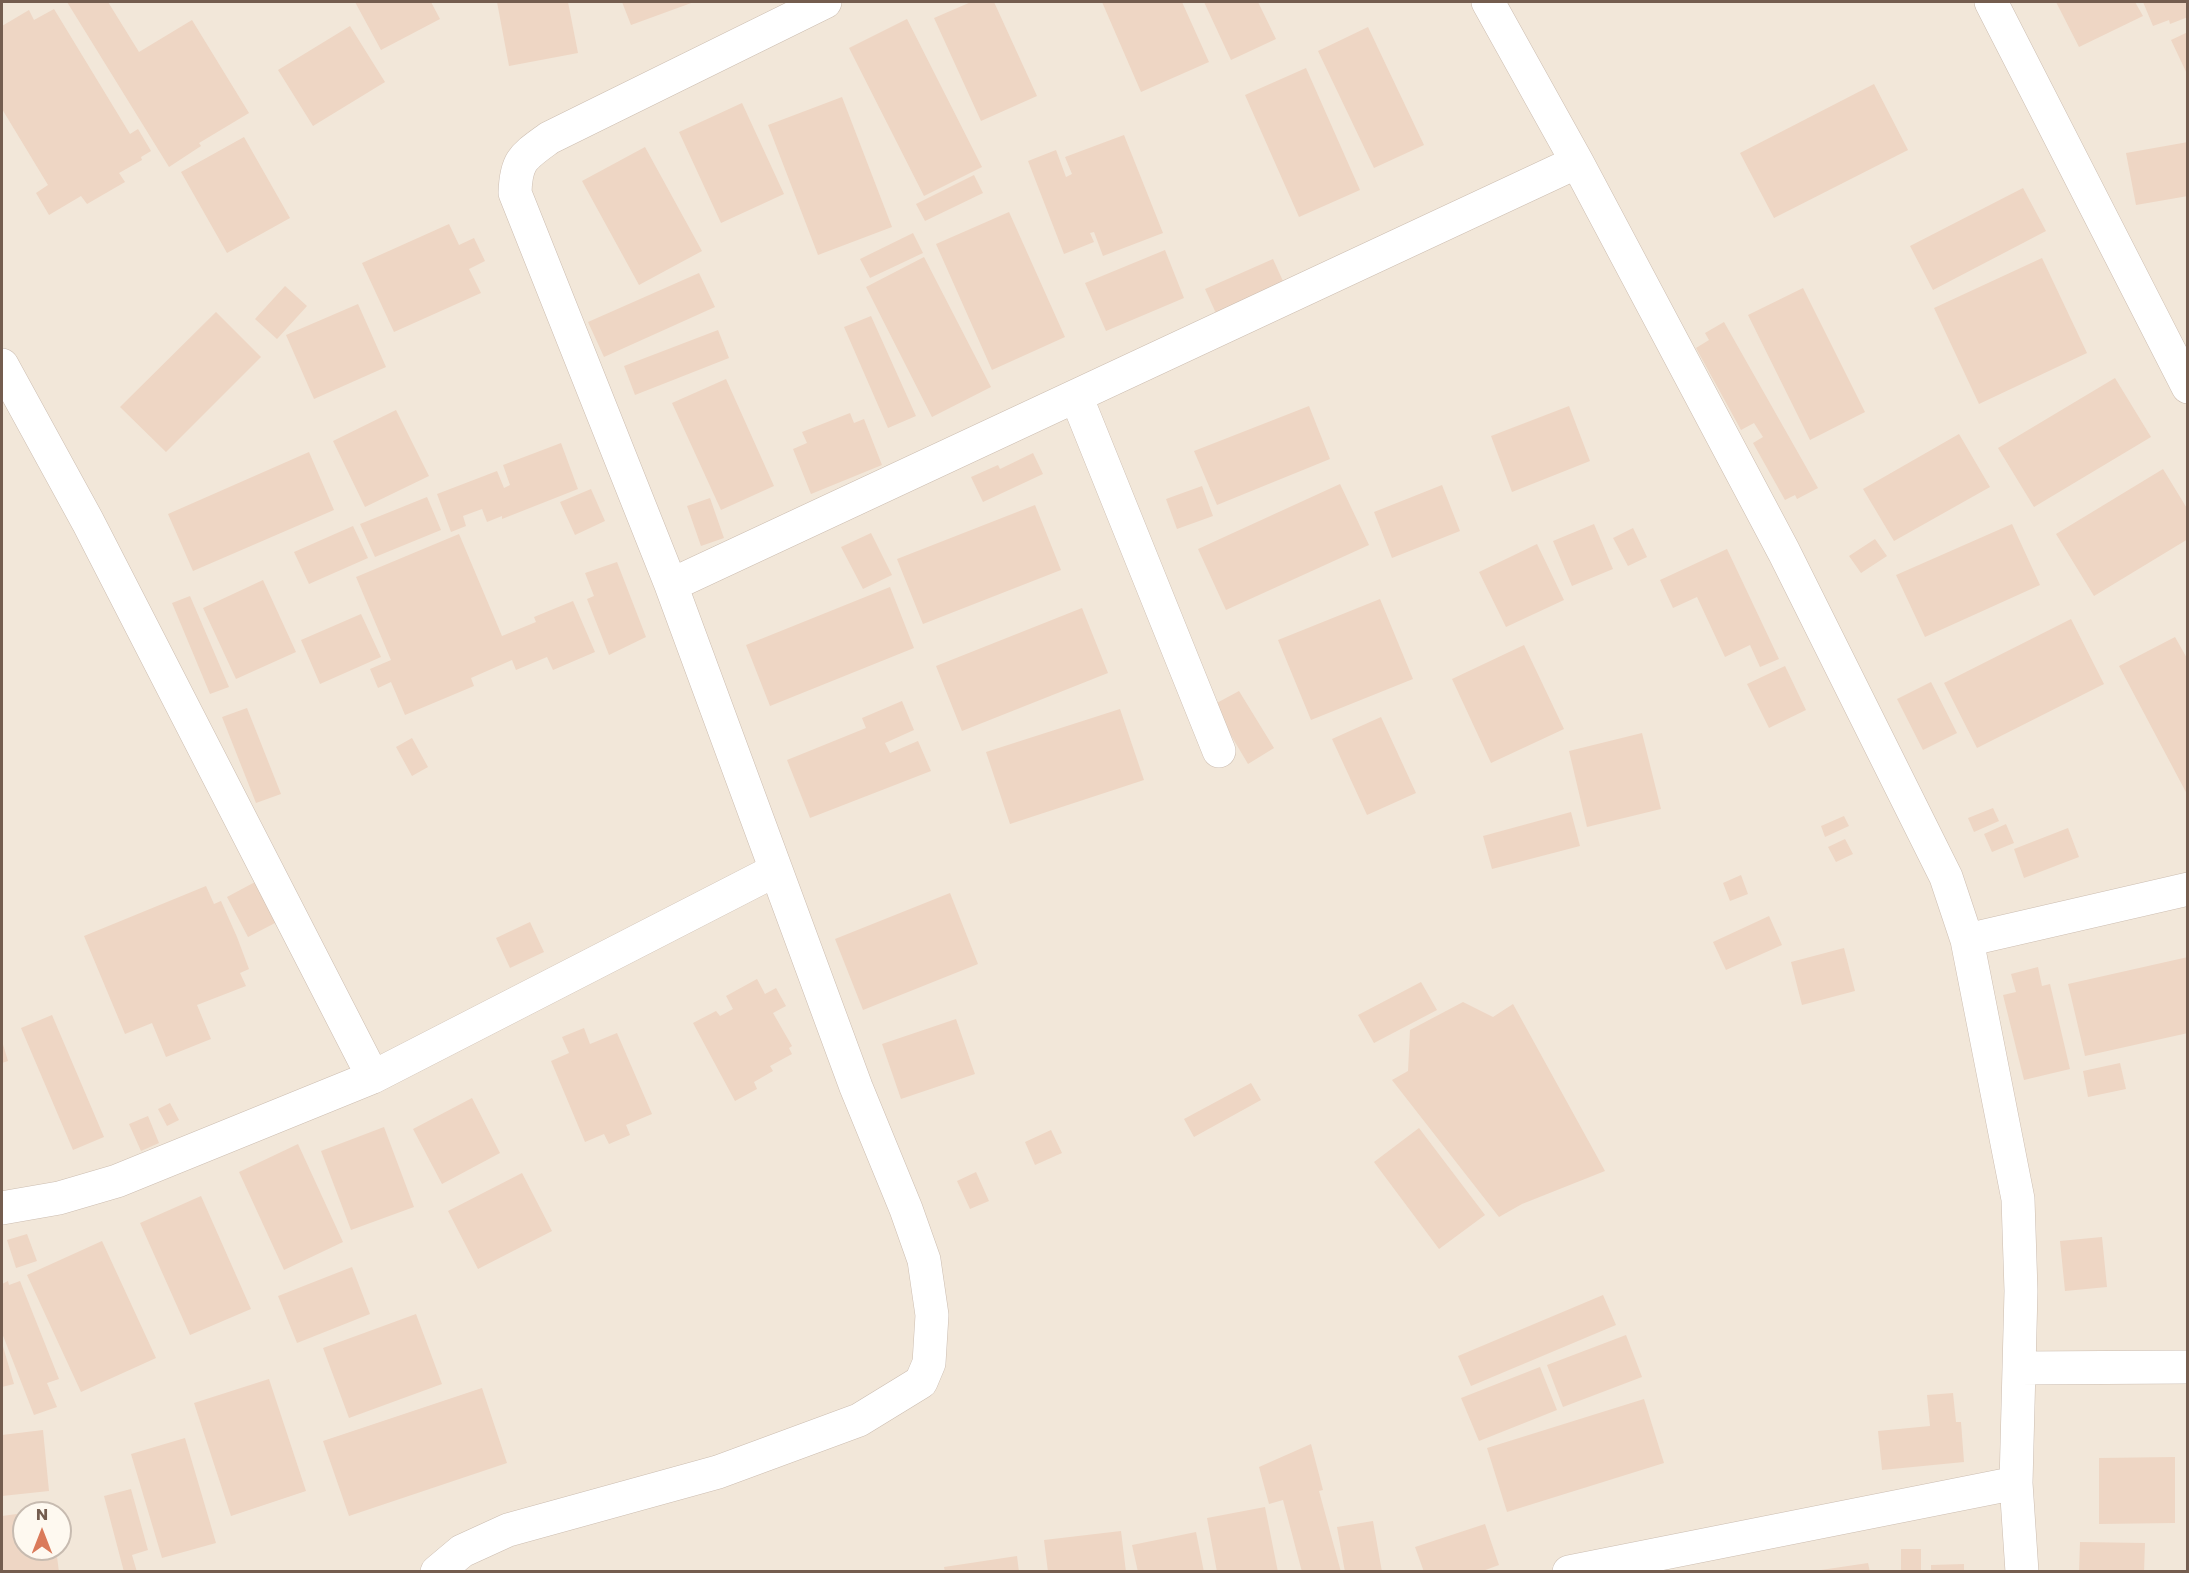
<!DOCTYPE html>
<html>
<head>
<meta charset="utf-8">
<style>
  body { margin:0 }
  #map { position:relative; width:2189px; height:1573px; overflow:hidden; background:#fbf5ea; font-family:Poppins,sans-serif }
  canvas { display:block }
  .frame { position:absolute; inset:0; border:3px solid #745d4f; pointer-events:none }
  .north { position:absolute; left:12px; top:1501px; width:60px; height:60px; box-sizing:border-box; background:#fef9f0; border:2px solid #c7bbb0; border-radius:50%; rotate:0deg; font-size:16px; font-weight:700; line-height:24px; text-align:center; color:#745d4f }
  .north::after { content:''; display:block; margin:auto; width:21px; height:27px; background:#da7a5a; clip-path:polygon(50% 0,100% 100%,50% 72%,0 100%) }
</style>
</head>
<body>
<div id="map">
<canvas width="2189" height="1573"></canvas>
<div class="frame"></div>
<div class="north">N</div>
</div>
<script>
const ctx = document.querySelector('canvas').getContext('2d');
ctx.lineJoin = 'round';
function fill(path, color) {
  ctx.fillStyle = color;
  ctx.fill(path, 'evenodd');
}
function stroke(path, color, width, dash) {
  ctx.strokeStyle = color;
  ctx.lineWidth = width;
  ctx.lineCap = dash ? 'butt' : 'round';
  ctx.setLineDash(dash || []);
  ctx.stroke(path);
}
const residential = new Path2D(`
  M2 2H2187V1571L2 1572ZM24 1513H60V1549H24Z`);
const building = new Path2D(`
  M67 2H108L139 52 192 20 249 113 199 143 201 146 169 167Z
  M355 2H431L440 19 381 50Z
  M497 2H568L578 53 509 66Z
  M622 2H694L631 25Z
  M971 2H994L1037 96 981 121 934 18Z
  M1102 2H1182L1209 62 1141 92Z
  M1204 2H1258L1276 39 1231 60Z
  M2056 2H2135L2143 16 2079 47Z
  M2143 2H2188V17L2170 24 2169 20 2153 26Z
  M54 9 130 134 138 129 151 151 141 157 142 160 119 173 125 182 87 204 81 196 49 215 36 193 48 185 2 109V26L29 10 34 20Z
  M907 19 982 167 924 196 849 48Z
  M350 26 385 82 313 126 278 70Z
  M1368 27 1424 145 1374 168 1318 51Z
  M2188 32V76L2171 40Z
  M1306 68 1360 190 1299 217 1245 95Z
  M1874 84 1908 150 1774 218 1740 153Z
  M842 97 892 227 818 255 768 125Z
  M742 103 784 194 721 223 679 132Z
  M1124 135 1163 233 1103 256 1094 232 1090 233 1094 242 1064 254 1028 161 1056 150 1066 177 1072 174 1065 157Z
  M244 137 290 218 227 253 181 172Z
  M2188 142V196L2136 205 2126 153Z
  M645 147 702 251 639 285 582 181Z
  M974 175 983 193 925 221 916 204Z
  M2023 188 2046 231 1933 290 1910 246Z
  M1009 212 1065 337 992 370 936 244Z
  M449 224 459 245 474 238 485 261 469 269 481 293 394 332 362 263Z
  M913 233 923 253 870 278 860 259Z
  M1165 250 1184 298 1106 331 1085 283Z
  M924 257 991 387 932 417 866 287Z
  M2042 258 2087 353 1979 404 1934 308Z
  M1273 259 1287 290 1219 320 1205 289Z
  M699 273 715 307 604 357 588 322Z
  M285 286 307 306 277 339 255 319Z
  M1803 288 1865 412 1810 440 1748 315Z
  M358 304 386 367 314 399 286 335Z
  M216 312 261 357 166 452 120 407Z
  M871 316 916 416 888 428 844 327Z
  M1724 322 1818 488 1797 499 1795 495 1785 500 1753 443 1763 437 1754 423 1741 430 1696 348 1709 340 1705 333Z
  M718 330 729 358 635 395 624 366Z
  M2115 378 2151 437 2034 507 1998 448Z
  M726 379 774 486 721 510 672 403Z
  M1309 406 1330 459 1217 505 1194 451Z
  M1569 406 1590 461 1512 492 1491 436Z
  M396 410 429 476 365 507 333 441Z
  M850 413 854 423 864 419 882 465 811 494 793 449 807 443 802 432Z
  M1959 434 1990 487 1894 541 1863 489Z
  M561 443 578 489 502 519V516L487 522 482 509 463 516 466 526 451 532 437 494 497 471 504 488 510 485 503 465Z
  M309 452 334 510 193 571 168 514Z
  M1033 453 1043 474 983 502 971 477 998 465 1000 469Z
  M2163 469 2188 510V539L2094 596 2056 534Z
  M1340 484 1369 545 1226 610 1198 549Z
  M1442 485 1460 531 1392 558 1374 512Z
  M1202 486 1213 516 1177 529 1166 499Z
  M591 489 605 521 575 535 560 502Z
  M427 497 441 530 375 557 360 524Z
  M710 498 724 538 701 546 687 506Z
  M1035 505 1061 570 923 624 897 559Z
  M1594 524 1613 569 1572 586 1553 541Z
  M2012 524 2040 585 1925 637 1896 575Z
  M353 526 368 558 309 584 294 552Z
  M1633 528 1647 557 1628 566 1613 538Z
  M871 533 892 575 863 589 841 547Z
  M459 534 502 636 536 622 534 617 573 601 595 652 553 670 547 657 516 670 512 660 471 678 474 686 405 715 391 682 378 688 370 669 391 660 356 577Z
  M1875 539 1887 556 1861 573 1849 556Z
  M1537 544 1564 600 1506 627 1479 572Z
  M1727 549 1779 659 1760 667 1750 645 1725 657 1697 597 1673 608 1660 580Z
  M617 562 646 637 609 655 587 599 594 596 585 573Z
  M263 580 296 652 236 679 203 608Z
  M890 587 914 648 770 706 746 645Z
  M190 596 229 687 210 694 172 603Z
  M1380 599 1413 679 1311 720 1278 640Z
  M1082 608 1108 673 962 731 936 666Z
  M361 614 381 657 320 684 301 640Z
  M2071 619 2104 684 1977 748 1944 683Z
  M2175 637 2188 660V796L2119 666Z
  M1524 645 1564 729 1491 763 1452 679Z
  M1785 666 1806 710 1769 728 1747 684Z
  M1931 682 1957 733 1923 750 1897 699Z
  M1239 691 1274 748 1248 764 1213 705Z
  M902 701 914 730 885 743 890 753 918 741 931 771 810 818 787 760 866 728 862 718Z
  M247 708 281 794 256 803 222 717Z
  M1120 709 1144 780 1010 824 986 752Z
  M1381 717 1416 793 1367 815 1332 739Z
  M1642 733 1661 809 1587 827 1569 751Z
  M412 738 428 767 412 776 396 747Z
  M1993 808 1999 821 1974 832 1968 818Z
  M1571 812 1580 846 1492 869 1483 836Z
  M1844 816 1849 826 1825 837 1821 826Z
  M2006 824 2014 843 1992 852 1984 834Z
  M2068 828 2079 857 2024 878 2014 849Z
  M1845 839 1853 854 1836 862 1828 847Z
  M1741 875 1748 894 1730 901 1723 883Z
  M255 882 277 922 248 937 227 897Z
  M206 886 214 904 221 901 237 937 249 969 240 973 246 986 197 1005 211 1039 166 1057 152 1023 125 1034 84 936Z
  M950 893 978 964 863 1010 835 939Z
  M1769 916 1782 945 1726 970 1713 942Z
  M530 922 544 952 510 968 496 938Z
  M1844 948 1855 991 1802 1005 1791 962Z
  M2188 957V1033L2085 1056 2068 984Z
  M2038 967 2042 986 2050 984 2070 1069 2024 1080 2003 995 2016 992 2011 974Z
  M757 979 765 994 776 988 786 1006 773 1013 792 1046 789 1048 792 1054 770 1066 773 1071 754 1082 757 1089 735 1101 693 1023 716 1011 720 1016 733 1009 726 996Z
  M1421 982 1437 1010 1374 1043 1358 1015Z
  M1463 1002 1493 1017 1513 1004 1605 1171 1522 1204 1499 1217 1392 1080 1408 1071 1410 1030Z
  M52 1015 104 1137 73 1150 21 1028Z
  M956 1019 975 1074 901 1099 882 1044Z
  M584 1028 590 1044 617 1033 652 1114 626 1125 630 1135 609 1144 604 1134 585 1142 551 1061 569 1053 562 1037Z
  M2 1041 8 1061 2 1063Z
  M2120 1063 2126 1089 2088 1097 2083 1071Z
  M1251 1083 1261 1100 1194 1137 1184 1119Z
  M472 1098 500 1153 442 1184 413 1129Z
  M170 1103 179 1120 167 1126 158 1109Z
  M148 1116 159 1143 141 1151 129 1124Z
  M384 1127 414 1207 351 1230 321 1151Z
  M1419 1128 1485 1215 1439 1249 1374 1162Z
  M1051 1130 1062 1153 1035 1165 1025 1142Z
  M298 1144 343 1242 284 1270 239 1172Z
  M976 1172 989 1201 970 1209 957 1181Z
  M522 1173 552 1231 478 1269 448 1211Z
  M201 1196 251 1309 190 1335 140 1223Z
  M27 1234 37 1261 16 1268 7 1240Z
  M2102 1237 2107 1287 2065 1291 2060 1241Z
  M102 1241 156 1358 81 1392 27 1275Z
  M352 1267 370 1314 297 1343 278 1296Z
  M8 1281 9 1285 20 1281 59 1379 47 1383 57 1407 34 1415 2 1333V1284Z
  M1603 1295 1616 1325 1471 1386 1458 1356Z
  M416 1314 442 1384 349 1418 323 1348Z
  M1626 1335 1642 1377 1563 1407 1547 1365Z
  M2 1343 14 1384 2 1387Z
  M1540 1367 1557 1410 1479 1441 1461 1398Z
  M269 1379 306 1491 231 1516 194 1403Z
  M482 1388 507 1463 349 1516 323 1441Z
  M1953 1393 1956 1422H1961L1964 1462 1882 1470 1878 1431 1930 1426 1927 1395Z
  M1644 1399 1664 1463 1507 1512 1487 1448Z
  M43 1430 49 1491 2 1496V1435Z
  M185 1438 216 1543 162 1558 131 1454Z
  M1311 1444 1323 1490 1319 1491 1341 1572H1302L1283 1500 1269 1504 1259 1467Z
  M2175 1457V1523L2099 1524V1458Z
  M131 1489 148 1550 132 1555 137 1572H124L104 1496Z
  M1265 1507 1278 1572H1217L1207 1518Z
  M24 1513V1549H56L59 1572H2V1516Z
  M1373 1521 1382 1572H1345L1337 1527Z
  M1485 1524 1499 1565 1480 1572H1424L1415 1547Z
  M1121 1531 1126 1572H1048L1044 1540Z
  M1196 1532 1204 1572H1138L1132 1545Z
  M2080 1542 2145 1543 2144 1572H2079Z
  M1901 1549H1921V1572H1901Z
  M1017 1556 1019 1572H945L944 1567Z
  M1868 1563 1870 1572H1821V1570Z
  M1964 1564V1572H1931V1565Z`);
const minor = new Path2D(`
  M1488 2 1577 162 1784 552 1946 877 1967 940 2018 1199 2021 1291 2016 1483 2022 1572
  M1991 2 2188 387
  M2 365 88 522 373 1077
  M1076 396 1219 751
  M671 585 1577 162
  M1967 940 2188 889
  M2 1208 59 1198 117 1181 373 1077 776 870
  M2019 1368 2188 1367
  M437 1572 462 1551 508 1530 718 1472 859 1420 921 1382 929 1363 932 1315 924 1260 906 1209 856 1087 671 585 515 193C516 160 523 157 549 138L825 2
  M1569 1572 2016 1483`);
fill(residential, '#f2e7d9');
fill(building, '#eed6c4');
stroke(minor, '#ccbdb0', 34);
stroke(minor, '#fff', 33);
</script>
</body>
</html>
